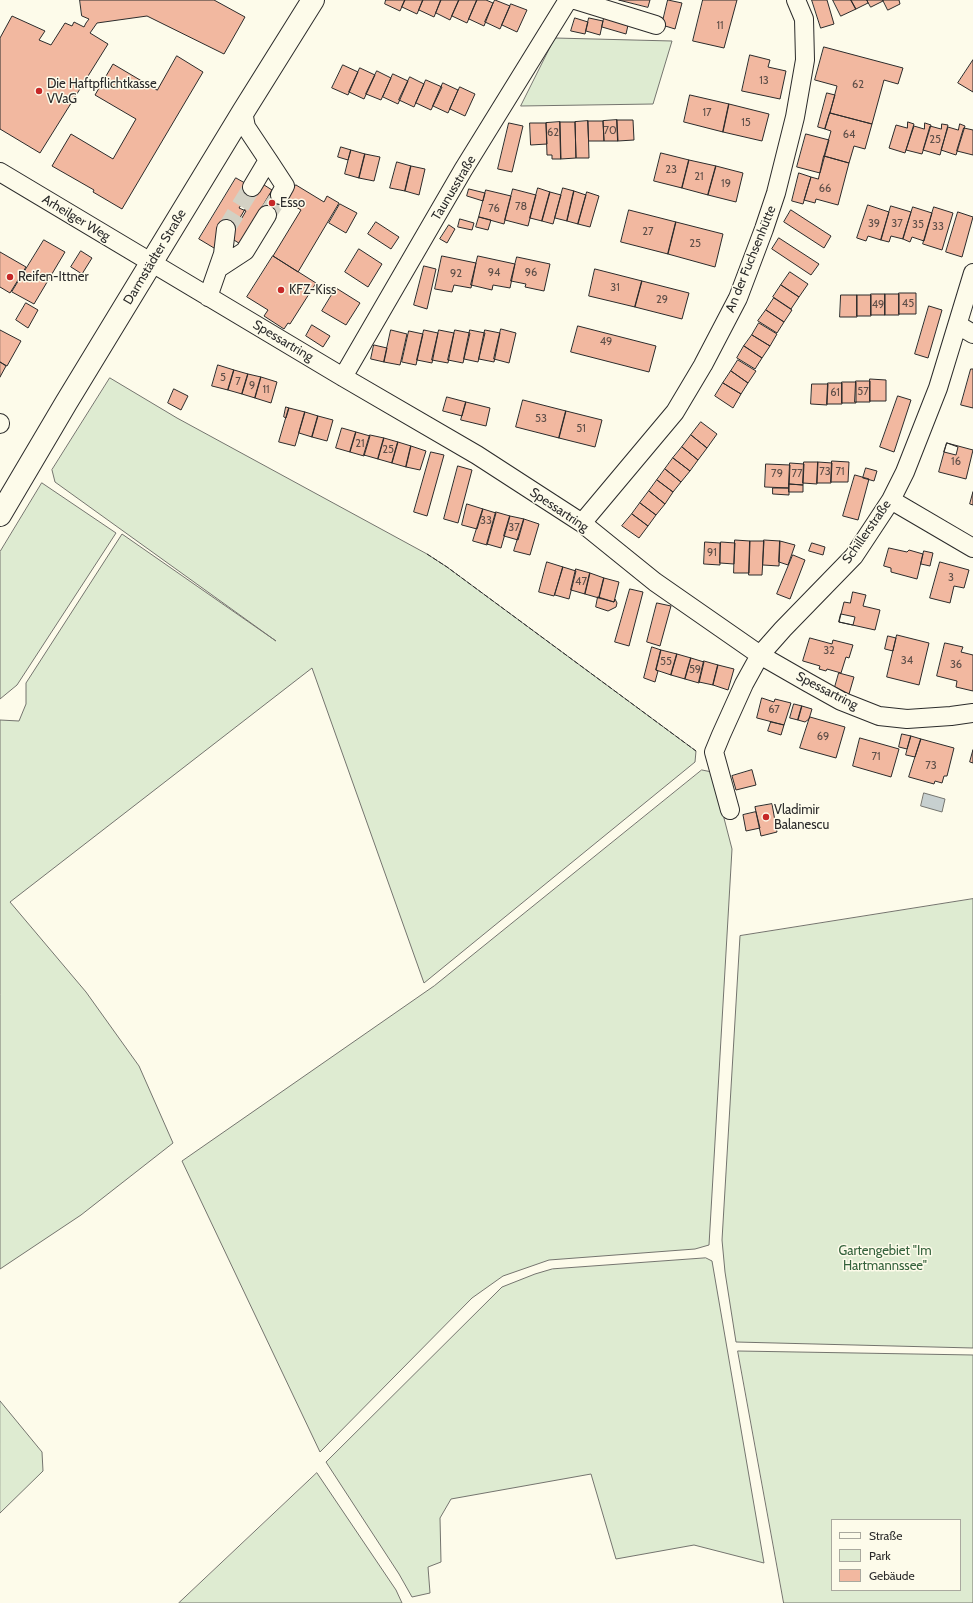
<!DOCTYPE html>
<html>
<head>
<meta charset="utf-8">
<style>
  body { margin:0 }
  #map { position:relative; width:973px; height:1603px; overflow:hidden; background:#fdfbea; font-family:Cabin,sans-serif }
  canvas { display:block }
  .legend { position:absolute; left:831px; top:1519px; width:130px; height:72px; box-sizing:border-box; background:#fdfbea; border:1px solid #a9a89e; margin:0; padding:5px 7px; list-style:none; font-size:12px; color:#2b2b2b }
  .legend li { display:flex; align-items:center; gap:8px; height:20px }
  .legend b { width:20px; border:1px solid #a9a89e }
</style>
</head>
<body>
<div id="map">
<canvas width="973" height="1603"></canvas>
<ul class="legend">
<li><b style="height:5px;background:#fdfbea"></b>Straße</li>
<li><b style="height:11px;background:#deebd1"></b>Park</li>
<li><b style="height:11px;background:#f2b8a0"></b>Gebäude</li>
</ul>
</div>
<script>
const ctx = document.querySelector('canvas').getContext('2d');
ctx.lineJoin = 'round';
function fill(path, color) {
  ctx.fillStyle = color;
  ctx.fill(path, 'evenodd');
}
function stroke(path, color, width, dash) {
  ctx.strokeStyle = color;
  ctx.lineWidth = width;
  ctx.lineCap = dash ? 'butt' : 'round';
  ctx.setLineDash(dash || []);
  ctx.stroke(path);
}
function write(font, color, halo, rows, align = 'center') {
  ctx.font = font + ' Cabin,sans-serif';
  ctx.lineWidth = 3;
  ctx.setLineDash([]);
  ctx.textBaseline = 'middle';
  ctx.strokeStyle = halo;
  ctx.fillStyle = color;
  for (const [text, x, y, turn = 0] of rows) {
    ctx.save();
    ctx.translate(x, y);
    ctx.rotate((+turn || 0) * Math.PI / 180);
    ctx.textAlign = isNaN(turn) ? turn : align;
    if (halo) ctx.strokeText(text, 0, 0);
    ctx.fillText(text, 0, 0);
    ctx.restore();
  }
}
const green = new Path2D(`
  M555 38 672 41 653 104 521 106Z
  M110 378 177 418 427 554 447 567 696 751 695 762 424 983 312 668 10 902 86 992 139 1066 173 1143 81 1215 0 1269V720L19 721 26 704V683L122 534 276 641 55 482 52 470Z
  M42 483 116 533 17 685 0 699V552Z
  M702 770 712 772 732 849 709 1245 695 1249 549 1260 503 1276 472 1298 320 1452 182 1161 434 986Z
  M973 899V1348L736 1342 725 1272 722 1240 740 936Z
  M706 1258 712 1261 764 1563 694 1545 616 1559 591 1474 451 1499 440 1518 441 1562 428 1567 430 1593 412 1597 399 1574 326 1462 502 1287 535 1274 552 1269Z
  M738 1351 973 1355V1603H784ZM832 1520H960V1590H832Z
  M0 1401 42 1452 43 1471 0 1513Z
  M317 1473 396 1590 402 1603H179Z`);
const water = new Path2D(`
  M924 793 945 799 942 812 921 806Z`);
const building = new Path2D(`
  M80 0H214L245 17 224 54 147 16 97 23 90 33 108 44 40 153 0 129V38L12 16 45 31 39 40 51 45 65 23 72 26 74 22 84 27 86 23 89 19 82 16Z
  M386 0H405L400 11 385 4Z
  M405 0H423L417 14 402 7Z
  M423 0H441L434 17 419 10Z
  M441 0H459L450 20 436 13Z
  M459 0H477L467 23 452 16Z
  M477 0H486L493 3 484 26 469 19Z
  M495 0 510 6 500 29 485 22Z
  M619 0H650L648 7Z
  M668 0 682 3 675 29 662 25Z
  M703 0H737L724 48 693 41Z
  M812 0H827L834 24 821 28Z
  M833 0H851L856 9 841 16Z
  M851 0H867L868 3 856 9Z
  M867 0H883V1L871 7Z
  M883 0H899L900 4 888 10Z
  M511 4 527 10 517 32 502 25Z
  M605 14 629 21 626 34 602 27Z
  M575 18 588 22 585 34 571 31Z
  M589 18 603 21 600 35 586 31Z
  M824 47 903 68 898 84 884 80 872 124 830 113 837 86 815 80Z
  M750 55 770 60 768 67 786 71 780 99 742 91Z
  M177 56 203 72 122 209 93 192 94 190 52 166 71 134 113 159 136 119 95 95 113 64 157 90Z
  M973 60V92L958 83Z
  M343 65 358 72 348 95 332 88Z
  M360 68 375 75 364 99 349 92Z
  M377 71 391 78 381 100 366 94Z
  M393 74 408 81 398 104 383 97Z
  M410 77 424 84 414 107 399 100Z
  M426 80 442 87 431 110 416 103Z
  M443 83 458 90 448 113 433 106Z
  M460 87 475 94 465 116 450 109Z
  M827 93 835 95 825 129 818 127Z
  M690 95 729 104 723 132 684 122Z
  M729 104 769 114 762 141 723 132Z
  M830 113 872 124 865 149 854 146 849 163 824 156 831 131 825 129Z
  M617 120 618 141H604L603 121Z
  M617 120H633L634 140 618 141Z
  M588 121H603L604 141H589Z
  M588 121 589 158H576L575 122Z
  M560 122 561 159H552V155H547L546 123Z
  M560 122H575L576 158 561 159Z
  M908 122 914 124 905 153 889 148 896 125 907 128Z
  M509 123 523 126 512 172 498 169Z
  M530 123H546L547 144 531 145Z
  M925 123 931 125 922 154 906 150 914 126 924 129Z
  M942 124 948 125 940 155 923 150 930 126 941 129Z
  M960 124 965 126 956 155 941 150 948 127 958 130Z
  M964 128 973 130V155L957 151Z
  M806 134 829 140 820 173 797 167Z
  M341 147 351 150 348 160 338 157Z
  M351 150 365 154 359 178 345 174Z
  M661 153 689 160 682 188 654 181Z
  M365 154 380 157 374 181 359 178Z
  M824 156 849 163 838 205 816 199 815 203 804 200 811 177 818 179Z
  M689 160 716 166 708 195 682 188Z
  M397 162 411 166 405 191 390 188Z
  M411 166 425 169 419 195 405 191Z
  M716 166 743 173 736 202 708 195Z
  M799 173 811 177 803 204 792 201Z
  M236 178 252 187 239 208 246 211 233 233 226 229 214 248 199 239Z
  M261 183 272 190 247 232 242 245 229 237Z
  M296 185 324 202 327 196 339 203 298 272 273 256 301 210 286 201Z
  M538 188 550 192 542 221 530 218Z
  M563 188 574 191 567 221 555 218Z
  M469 189 485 193 483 201 467 196Z
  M513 189 536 195 528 226 505 220Z
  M273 190 282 196 270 215 261 210Z
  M486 190 511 196 504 224 479 217Z
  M574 191 586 195 578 224 567 221Z
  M550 192 561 195 553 224 542 221Z
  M587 192 599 196 590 227 578 224Z
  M340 204 357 213 346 233 329 223Z
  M868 205 889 212 881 240 868 236 866 241 857 238Z
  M891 206 911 212 903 239 891 236 889 242 881 240Z
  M913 207 932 213 924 241 912 237 910 242 903 239Z
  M934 207 953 213 942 250 923 244Z
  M629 210 676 222 668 254 621 242Z
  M791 210 831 236 824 248 784 222Z
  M958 212 973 217 962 257 946 252Z
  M479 217 491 220 488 230 476 227Z
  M460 219 474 223 472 230 458 227Z
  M376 222 399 237 391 249 368 234Z
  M676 222 723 234 715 267 668 254Z
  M449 225 455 229 447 243 440 239Z
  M779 238 819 264 811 275 772 249Z
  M44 240 65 252 34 304 12 292Z
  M359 249 382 264 368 287 345 272Z
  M81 251 92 258 82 274 71 267Z
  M0 252 26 267 10 293 0 287Z
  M273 256 316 283 290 324 288 323 284 329 264 316 268 310 247 297Z
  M442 256 476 263 471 288 454 285 452 292 435 289Z
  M478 256 515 264 510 288 493 285 492 290 471 285Z
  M517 257 550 264 544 291 525 287 526 284 511 281Z
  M424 266 436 269 427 309 414 305Z
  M595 269 642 281 635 307 589 296Z
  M790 272 808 284 799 297 781 285Z
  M642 281 689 293 682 319 635 307Z
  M781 285 799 297 791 309 773 297Z
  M336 288 360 303 346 325 322 311Z
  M899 293H916V314H899Z
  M871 294H885V315H871Z
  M885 294H899V315H885Z
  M841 295H857V317H840Z
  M857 295H871V316H857Z
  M774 298 792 310 784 322 766 310Z
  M26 303 38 310 28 328 16 320Z
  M929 306 942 310 928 358 915 354Z
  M766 310 784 322 777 333 758 321Z
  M759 323 777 334 770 346 752 335Z
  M312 325 330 336 323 347 306 336Z
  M578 326 656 346 649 372 571 352Z
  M501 329 516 333 509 363 494 359Z
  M0 330 21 341 7 366 0 362Z
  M391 330 407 334 400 365 384 362Z
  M424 330 438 333 432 363 417 360Z
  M439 330 454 333 448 363 432 360Z
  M455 330 470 333 463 363 448 360Z
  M470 330 485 333 478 362 464 359Z
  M485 330 500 333 494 362 479 359Z
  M409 331 423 334 416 365 402 362Z
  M752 335 770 346 762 358 744 346Z
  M374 345 387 348 384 362 371 359Z
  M744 346 762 358 755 369 737 358Z
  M738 360 756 371 748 383 731 371Z
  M0 362 6 366 0 377Z
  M218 365 234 370 228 390 212 386Z
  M971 369H973V408L961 405Z
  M234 370 248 374 242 394 228 390Z
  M731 371 748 383 741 394 723 383Z
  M248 374 261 377 255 398 242 394Z
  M261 377 277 382 271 403 255 398Z
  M870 379 886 380V401H870Z
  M856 381H870V402H855Z
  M842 382H856V403H842Z
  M723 383 741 394 733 408 715 396Z
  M828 383H842V404H827Z
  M812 384H828L827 405 811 404Z
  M174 389 188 396 181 410 168 403Z
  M898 396 911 400 894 452 880 447Z
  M447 397 466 402 462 416 443 411Z
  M523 400 566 411 559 438 516 427Z
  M466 402 490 408 486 426 461 420Z
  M286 407 289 408 286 418 284 417Z
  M289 408 305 412 295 446 279 442Z
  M566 411 602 420 595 447 559 438Z
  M305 412 318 416 312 437 299 433Z
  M318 416 333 420 327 441 312 437Z
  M701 422 717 434 707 448 691 435Z
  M342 428 356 432 350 452 336 448Z
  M356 432 370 436 364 456 350 452Z
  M370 435 384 438 378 459 364 455Z
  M691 435 707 448 698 460 682 447Z
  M384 438 398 442 392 463 378 459Z
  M398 442 411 446 406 467 392 463Z
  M947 443 973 450 966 479 939 472Z
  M947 443 958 447 956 455 944 452Z
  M411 446 426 451 420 470 406 467Z
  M682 447 698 460 690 471 673 458Z
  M431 452 444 455 427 516 414 512Z
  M673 458 690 471 681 482 665 469Z
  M832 461 849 462 848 482H831Z
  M804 462H818L817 484 803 483Z
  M818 462 832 463 831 483H817Z
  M790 463 804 464 803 485 789 484Z
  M766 464 790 465 789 488 765 487Z
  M458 466 472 470 458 523 444 519Z
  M866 468 877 471 874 481 863 478Z
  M665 469 681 482 673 492 657 480Z
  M855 475 869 479 858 520 843 516Z
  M657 480 673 492 665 504 649 491Z
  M789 484 803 485V492H789Z
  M773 488H789V495L773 494Z
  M649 491 665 504 656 515 640 503Z
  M973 492V505L970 504Z
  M640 503 656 515 648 526 632 514Z
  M467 504 483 509 477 529 462 525Z
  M483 509 496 513 487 545 473 541Z
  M496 512 510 516 501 548 487 544Z
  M632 514 648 526 639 538 622 526Z
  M510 516 524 519 518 540 504 536Z
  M524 519 539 524 530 555 514 551Z
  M735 540 750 541 749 573H734Z
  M764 540 780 541 779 566 763 565Z
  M750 541H764L762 575H749Z
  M780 541 795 545 788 565 779 562Z
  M705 542 720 543V565L704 564Z
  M721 542 735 543 734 564 720 563Z
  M812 543 825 547 823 555 809 551Z
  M889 548 907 552 909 550 923 554 917 579 891 572V568L884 566Z
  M924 551 933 553 930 566 921 564Z
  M793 555 805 560 790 599 777 594Z
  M547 562 563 567 554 596 539 592Z
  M940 562 969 570 964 588 954 586 950 603 930 598Z
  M563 567 576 571 569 599 555 595Z
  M576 569 590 573 585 594 571 590Z
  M590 573 604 578 599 598 585 594Z
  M604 578 619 582 614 602 599 598Z
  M630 589 643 592 629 646 615 642Z
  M853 592 866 595 863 606 880 610 875 630 839 622 844 602 850 603Z
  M598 597 614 602 615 599 617 603 616 607 608 611 596 607Z
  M657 603 671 606 660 646 647 642Z
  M841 614 855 617 853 625 839 622Z
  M897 635 929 643 919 685 887 677Z
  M888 636 896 638 893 651 885 649Z
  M810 638 832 644 833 640 853 645 849 658 846 657 841 673 827 669 826 671 819 669 820 666 803 661Z
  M945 643 963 647 961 652 973 655V691L956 687 957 681 937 676Z
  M652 647 661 650 656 670 658 671 655 682 644 678Z
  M661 650 677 654 671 675 656 670Z
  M677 654 691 658 685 679 671 675Z
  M691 658 704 662 699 683 685 679Z
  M704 661 718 665 713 685 699 682Z
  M718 665 734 669 728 690 713 685Z
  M839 673 854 677 849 694 835 687Z
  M762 698 774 702 775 699 791 703 784 725 757 718Z
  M794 704 802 706 798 720 790 718Z
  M802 706 812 709 809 719 805 722 798 720Z
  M810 717 845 727 836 758 800 748Z
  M771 722 784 725 781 735 768 731Z
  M902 734 911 736 907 749 899 747Z
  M911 736 921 739 915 757 906 755Z
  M860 738 899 749 891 777 853 766Z
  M921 739 954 748 947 776H944L942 783 935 781 934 784 909 777Z
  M973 750V763L970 762Z
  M752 770 756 785 736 790 732 776Z
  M772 804 777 832 761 836 755 807Z
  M756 812 760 828 746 831 743 815Z`);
const minorTunnel = new Path2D(`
  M267 215 280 195
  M226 229 252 187`);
const minor = new Path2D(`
  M575 0 656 25
  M243 112 246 127 268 160 252 187
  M268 160 285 186 280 195
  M0 172 343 377 477 455 582 523 655 582 760 655 807 682 841 701 879 716 907 719 951 716 973 713
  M219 268 245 251 267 215
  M208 297 223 254 226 229
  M958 325 973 334
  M343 377 463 170 568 0
  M0 423V424
  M891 500 973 548
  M582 523 675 412 703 365 738 298 764 229 776 193 795 117 805 60 804 19 796 0
  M730 810 714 752 721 735 744 684 760 655 783 629 854 556 891 500 905 472 938 388 973 273`);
const major = new Path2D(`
  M0 515 66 403 243 112 313 0`);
const fence = new Path2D(`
  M427 554 447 567 696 751`);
const markers = [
  [39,91,4,"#c62828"],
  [272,203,4,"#c62828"],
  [10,277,4,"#c62828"],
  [281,290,4,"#c62828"],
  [766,817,4,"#c62828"]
];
const numberNames = [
  ["11",720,26],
  ["13",764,81],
  ["62",858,85],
  ["17",707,113],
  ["15",746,123],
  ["70",610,131],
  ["62",553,133],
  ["64",849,135],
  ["25",935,140],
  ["23",671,170],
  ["21",699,177],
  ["19",726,184],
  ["66",825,189],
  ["78",521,207],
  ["76",494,209],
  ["39",874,224],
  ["37",897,224],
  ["35",918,225],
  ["33",938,227],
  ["27",648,232],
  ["25",695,244],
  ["94",494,273],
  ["96",531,273],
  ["92",456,274],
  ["31",615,288],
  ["29",662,300],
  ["45",908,304],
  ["49",878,305],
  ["49",606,342],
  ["5",223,378],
  ["7",238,382],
  ["9",252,386],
  ["11",266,390],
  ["57",863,392],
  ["61",835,393],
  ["53",541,419],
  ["51",581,429],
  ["21",360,444],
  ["25",388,450],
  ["16",956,462],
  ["73",825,472],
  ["71",840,472],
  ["79",777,474],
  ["77",797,474],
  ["33",486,521],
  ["37",514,528],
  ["91",712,553],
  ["3",951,578],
  ["47",581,582],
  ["32",829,651],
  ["34",907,661],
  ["55",666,662],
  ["36",956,665],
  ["59",695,670],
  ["67",774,710],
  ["69",823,737],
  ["71",876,757],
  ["73",931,766]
];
const poiNames = [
  ["Die Haftpflichtkasse",47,84],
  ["VVaG",47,99],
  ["Esso",280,203],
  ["Reifen-Ittner",18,277],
  ["KFZ-Kiss",289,290],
  ["Vladimir",774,810],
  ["Balanescu",774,825]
];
const streetNames = [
  ["Taunusstraße",454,188,-59],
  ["Arheilger Weg",76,218,31],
  ["Darmstädter Straße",155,257,-59],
  ["An der Fuchsenhütte",751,259,-68],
  ["Spessartring",283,341,31],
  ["Spessartring",559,510,34],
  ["Schillerstraße",867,532,-55],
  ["Spessartring",827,691,27]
];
const parkNames = [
  ["Gartengebiet \"Im",885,1251],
  ["Hartmannssee\"",885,1266]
];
fill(green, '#deebd1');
stroke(green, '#74746e', 1);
fill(water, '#c7d0d0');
stroke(water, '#74746e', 1);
fill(building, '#f2b8a0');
stroke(building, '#2b2b2b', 1);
stroke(minorTunnel, '#d3d1c4', 18, [18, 9]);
stroke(minor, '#2b2b2b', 20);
stroke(major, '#2b2b2b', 24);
stroke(minor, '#fdfbea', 18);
stroke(major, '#fdfbea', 22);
stroke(fence, '#2b2b2b', 1, [5, 2]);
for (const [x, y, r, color] of markers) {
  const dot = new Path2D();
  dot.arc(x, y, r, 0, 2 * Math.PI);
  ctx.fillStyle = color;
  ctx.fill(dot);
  stroke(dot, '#fdfbea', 1.5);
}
write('11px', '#5d4e48', null, numberNames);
write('13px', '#2b2b2b', '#fdfbea', poiNames, 'left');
write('13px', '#2b2b2b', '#fdfbea', streetNames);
write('13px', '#34623c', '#fdfbea', parkNames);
</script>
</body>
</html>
